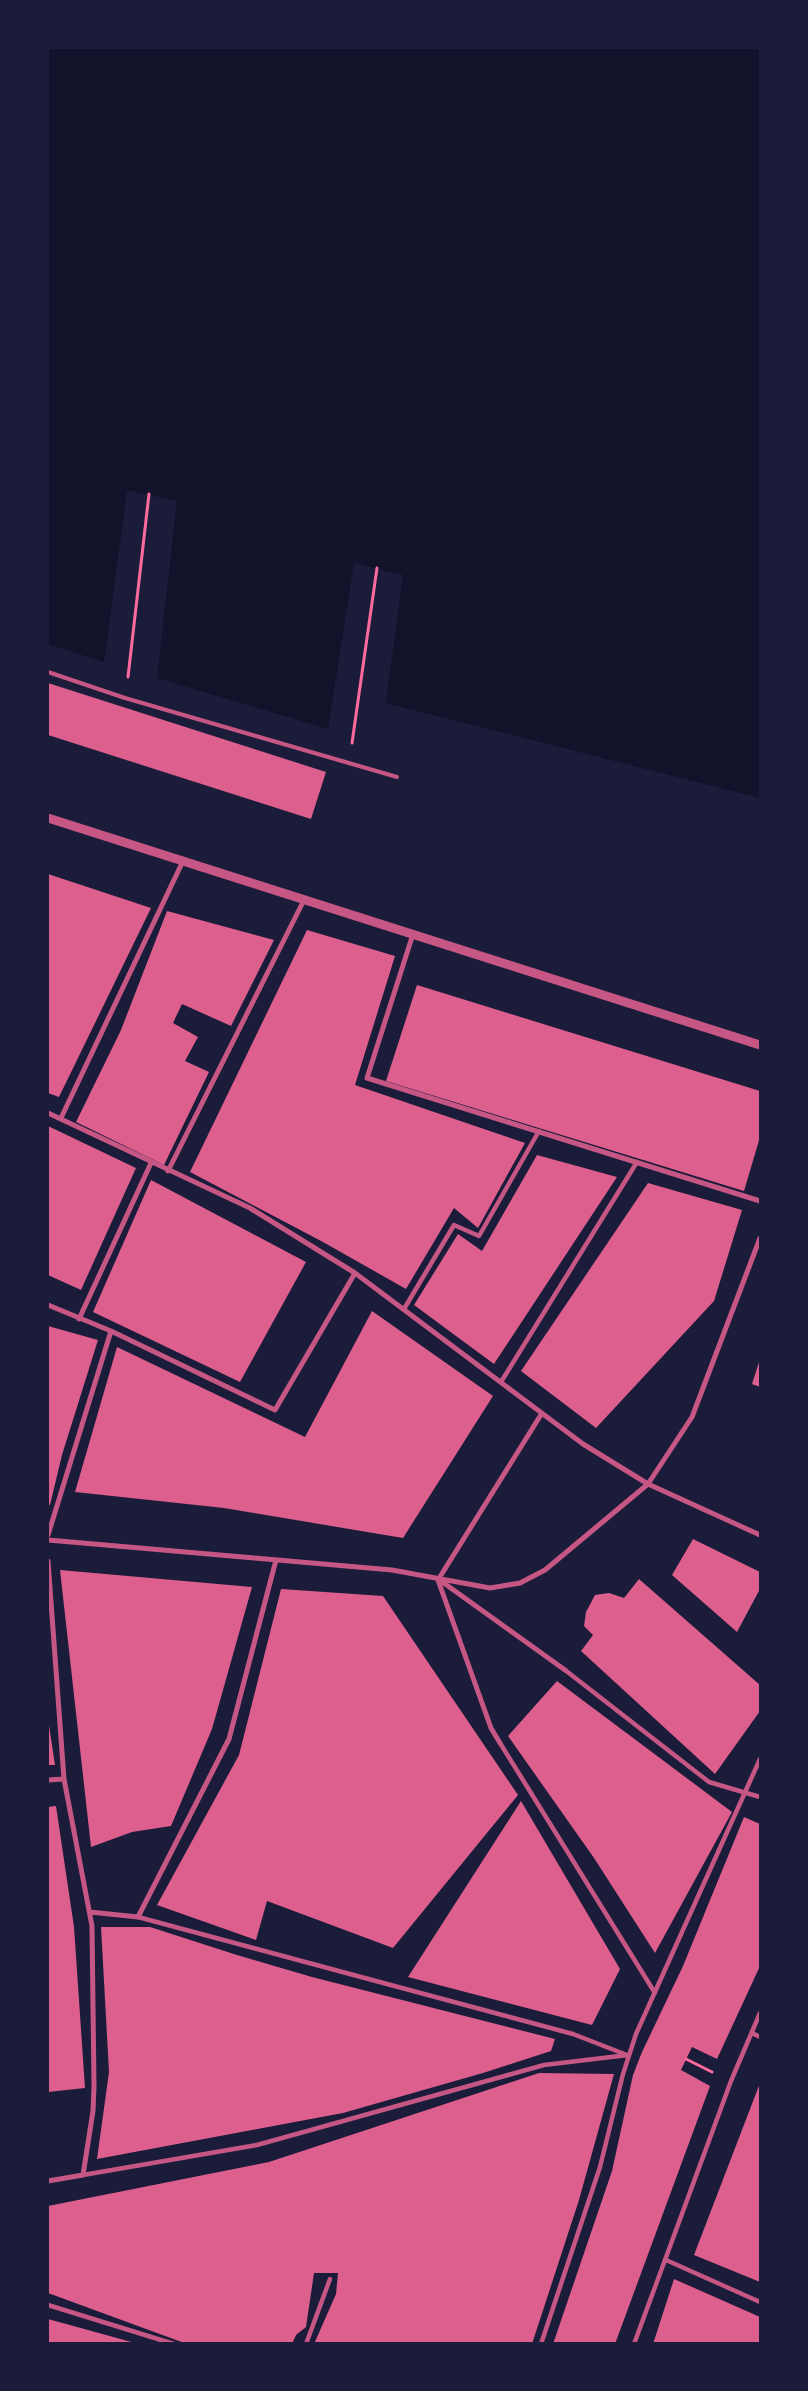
<!DOCTYPE html>
<html>
<head>
<meta charset="utf-8">
<style>
  body { margin:0 }
  #map { position:relative; width:808px; height:2391px; overflow:hidden; background:#1b1b3a; font-family:Inter,sans-serif }
  canvas { display:block }
  .frame { position:absolute; inset:0; border:49px solid #1b1b3a; pointer-events:none }
</style>
</head>
<body>
<div id="map">
<canvas width="808" height="2391"></canvas>
<div class="frame"></div>
</div>
<script>
const ctx = document.querySelector('canvas').getContext('2d');
ctx.lineJoin = 'round';
function fill(path, color) {
  ctx.fillStyle = color;
  ctx.fill(path, 'evenodd');
}
function stroke(path, color, width, dash) {
  ctx.strokeStyle = color;
  ctx.lineWidth = width;
  ctx.lineCap = dash ? 'butt' : 'round';
  ctx.setLineDash(dash || []);
  ctx.stroke(path);
}
const water = new Path2D(`
  M48 48H760V798L386 703 403 575 354 563 328 729 157 678 177 501 127 490 104 662 48 644Z`);
const building = new Path2D(`
  M48 683 326 772 311 819 48 735Z
  M48 874 151 908 59 1097 48 1093Z
  M167 911 274 940 231 1026 182 1004 173 1023 198 1037 185 1061 209 1072 164 1165 76 1122 121 1030Z
  M307 930 395 956 355 1085 525 1143 478 1228 454 1208 406 1289 323 1242 190 1172Z
  M417 985 760 1091V1137L744 1191 386 1081Z
  M48 1126 136 1168 81 1290 48 1275Z
  M537 1155 617 1177 494 1364 414 1305 458 1234 482 1251Z
  M151 1180 306 1262 240 1382 93 1312Z
  M648 1183 742 1210 714 1301 596 1428 521 1371Z
  M372 1311 493 1396 403 1538 224 1508 75 1492 117 1347 305 1437Z
  M48 1326 98 1340 62 1455 50 1505 48 1504Z
  M760 1359V1387L752 1384Z
  M693 1539 760 1572V1589L737 1632 672 1575Z
  M60 1570 252 1587 212 1729 171 1826 132 1832 91 1847Z
  M639 1579 760 1685V1711L715 1774 581 1651 593 1635 584 1626 586 1612 595 1595 609 1593 624 1598Z
  M281 1589 383 1596 518 1795 393 1948 267 1901 256 1940 157 1905 239 1755Z
  M557 1681 732 1812 655 1953 594 1858 508 1736Z
  M48 1719 55 1765H48Z
  M521 1801 620 1969 592 2025 408 1977Z
  M56 1806 74 1927 85 2088 48 2092V1807Z
  M744 1817 760 1824V1966L717 2059 692 2047 681 2070 710 2086 615 2344H553L612 2171 633 2075 642 2052 683 1966Z
  M101 1927H150L237 1955 312 1977 555 2039 551 2051 483 2073 343 2113 97 2159 109 2072Z
  M539 2073 614 2074 579 2200 532 2344H314L336 2294 338 2273H314L306 2327 296 2335 292 2344H187L48 2293V2206L269 2162Z
  M760 2083V2282L694 2255Z
  M674 2279 760 2317V2344H653Z
  M48 2319 135 2343 134 2344H48Z`);
const path = new Path2D(`
  M128 677 149 494
  M352 743 377 568
  M686 2059 712 2072`);
const service = new Path2D(`
  M48 672 125 698 397 777`);
const pedestrian = new Path2D(`
  M404 1309 454 1225 479 1236 539 1131
  M501 1382 637 1162
  M565 1670 709 1782 760 1797
  M500 1743 655 1993
  M138 1917 573 2034 627 2055
  M752 2033 760 2037
  M83 2175 257 2145 544 2065 628 2055
  M666 2260 760 2302
  M48 2305 174 2344
  M306 2344 330 2279
  M541 2344 600 2167 623 2074 636 2034 760 1759
  M634 2344 731 2081 760 2013`);
const minor = new Path2D(`
  M413 934 367 1078 760 1201
  M48 1113 250 1208 355 1273 583 1444 648 1484 760 1535
  M61 1118 183 861
  M168 1171 304 900
  M48 1305 111 1331 275 1410 355 1273
  M79 1319 151 1163
  M48 1535 111 1331
  M48 1540 392 1570 490 1588 520 1583 545 1570 648 1484 692 1417 760 1238
  M48 1561 64 1779 92 1926 94 2086 93 2111 83 2175 48 2181
  M438 1580 542 1413
  M438 1580 491 1728 500 1743
  M441 1581 565 1670
  M48 1780 64 1779
  M90 1912 138 1917 229 1739 276 1560`);
const tertiary = new Path2D(`
  M48 818 760 1045`);
fill(water, '#12122b');
fill(building, '#dd5f8e');
stroke(path, '#ff6b9d', 3);
stroke(service, '#c65784', 4);
stroke(pedestrian, '#c65784', 4.5);
stroke(minor, '#c65784', 5);
stroke(tertiary, '#c65784', 9);
</script>
</body>
</html>
